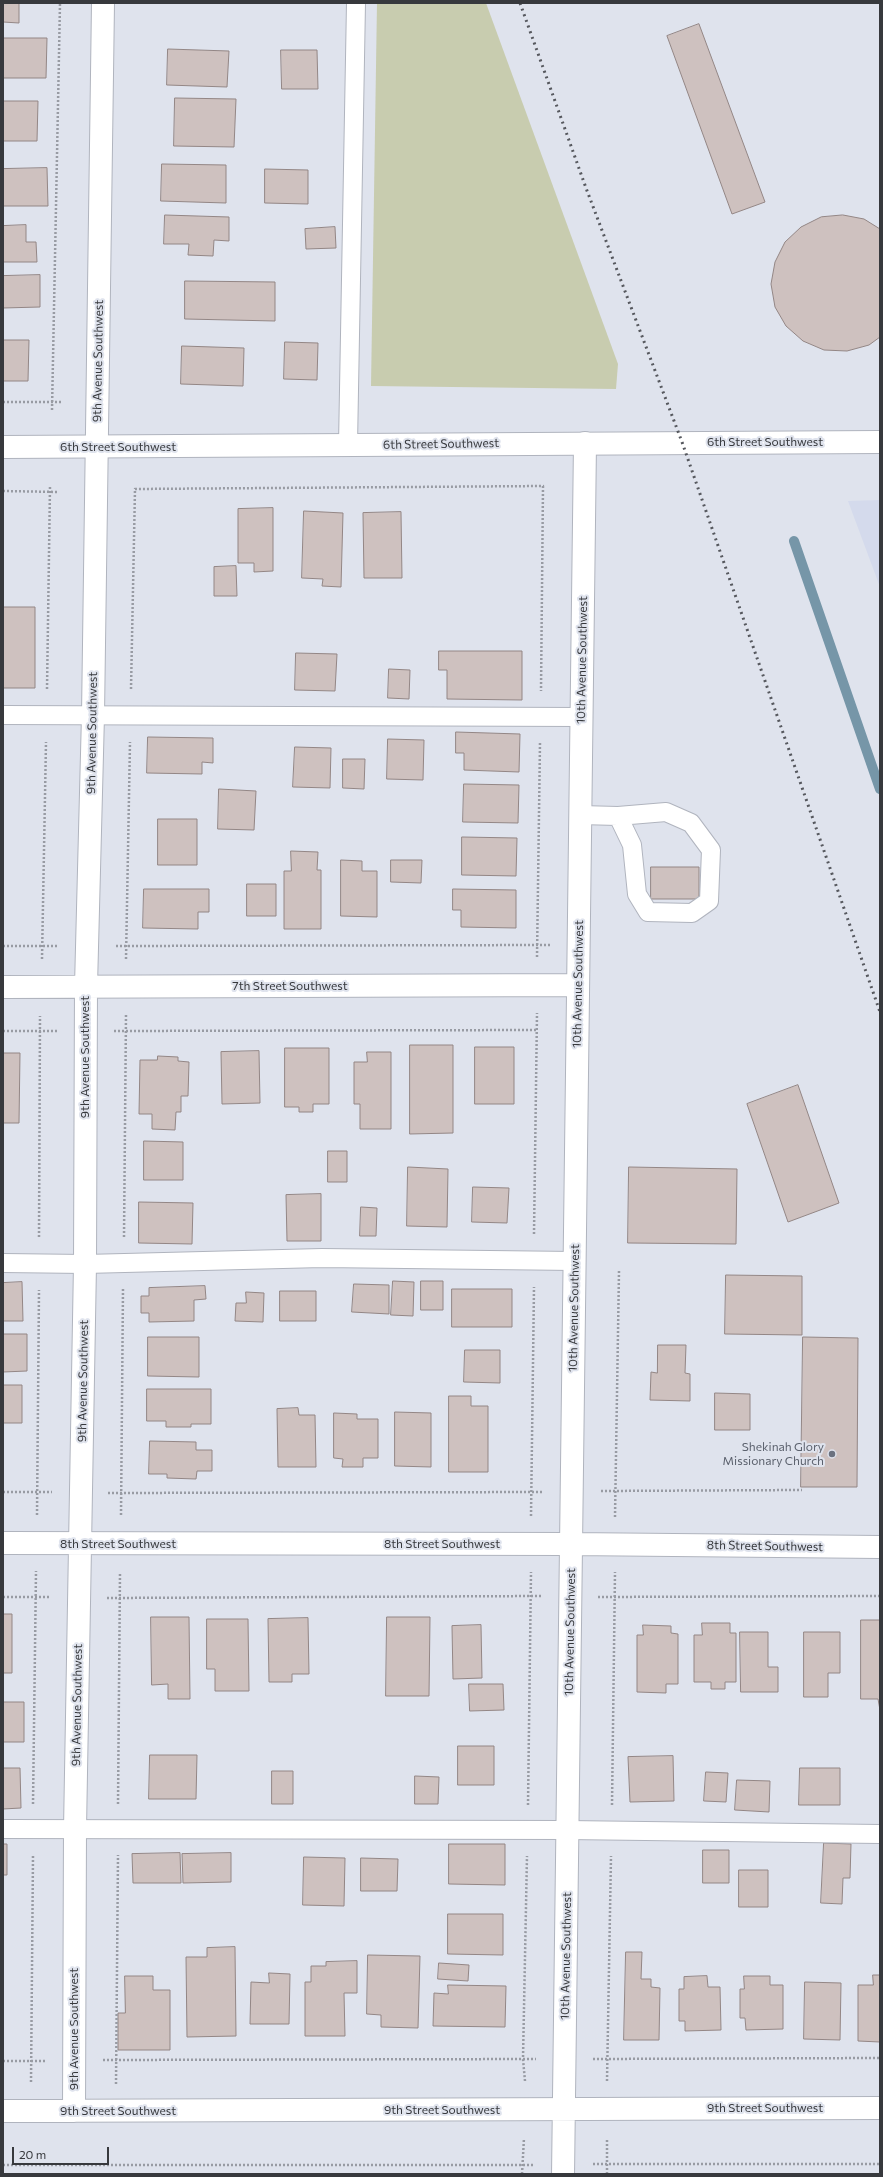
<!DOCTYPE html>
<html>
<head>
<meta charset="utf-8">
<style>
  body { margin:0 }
  #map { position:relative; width:883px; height:2177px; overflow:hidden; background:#dfe3ed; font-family:Commissioner,sans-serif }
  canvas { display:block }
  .frame { position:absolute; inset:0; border:4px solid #37393d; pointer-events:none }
  .scale { position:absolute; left:12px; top:2147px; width:97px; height:18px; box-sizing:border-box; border:2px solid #37393d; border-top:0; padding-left:5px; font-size:12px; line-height:14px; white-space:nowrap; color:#37393d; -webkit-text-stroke:3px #dfe3ed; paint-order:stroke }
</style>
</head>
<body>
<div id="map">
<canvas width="883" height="2177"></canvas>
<div class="frame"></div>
<div class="scale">20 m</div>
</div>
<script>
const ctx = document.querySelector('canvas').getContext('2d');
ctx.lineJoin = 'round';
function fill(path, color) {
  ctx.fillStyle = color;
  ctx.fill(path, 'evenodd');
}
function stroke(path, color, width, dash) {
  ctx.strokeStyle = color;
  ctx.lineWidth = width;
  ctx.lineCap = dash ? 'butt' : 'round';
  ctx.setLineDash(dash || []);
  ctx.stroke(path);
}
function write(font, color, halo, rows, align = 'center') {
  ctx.font = font + ' Commissioner,sans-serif';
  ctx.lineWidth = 4;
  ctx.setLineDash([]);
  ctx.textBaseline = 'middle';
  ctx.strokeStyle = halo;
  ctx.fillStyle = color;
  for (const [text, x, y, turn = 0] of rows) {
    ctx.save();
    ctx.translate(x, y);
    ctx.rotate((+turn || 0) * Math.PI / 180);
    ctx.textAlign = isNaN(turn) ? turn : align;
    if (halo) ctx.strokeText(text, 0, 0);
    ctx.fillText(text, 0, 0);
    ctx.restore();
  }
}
const built = new Path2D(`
  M880 500V587L848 501Z`);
const green = new Path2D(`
  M377 3H486L618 364 616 389 371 386Z`);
const stream = new Path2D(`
  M794 541 880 789`);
const building = new Path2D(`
  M3 3H19V23L3 22Z
  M699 24 765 202 732 214 667 36Z
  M3 38H47L46 78H3Z
  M168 49 229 51 227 87 167 85Z
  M281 50H317L318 89H282Z
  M175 98 236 99 234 147 174 146Z
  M3 101H38L37 141H3Z
  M162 164 226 165V203L161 201Z
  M47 168 48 206H3V169Z
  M265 169 308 170V204L265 203Z
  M165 215 229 217V241L214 240 213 256 188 255 189 244H164Z
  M843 215 864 219 880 229V337L869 345 847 351 824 350 803 341 786 326 775 307 771 284 775 262 785 242 801 227 821 217Z
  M26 225V242H36L37 262H3V226Z
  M335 227 336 248 306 249 305 229Z
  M40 275V307L3 308V276Z
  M185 281 275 282V321L185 319Z
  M3 340H29L28 381H3Z
  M285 342 318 343 317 380 284 379Z
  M182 346 244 348 243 386 181 384Z
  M273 508V571L254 572V563H238V509Z
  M304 511 343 513 341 587 322 586 323 579 302 578Z
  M401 512 402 578H364L363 513Z
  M236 566 237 596H214V567Z
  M3 607H35V688H3Z
  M439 651H522V700L447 699V670H439Z
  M296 653 337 654 335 691 295 690Z
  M389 669 410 670 409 699 388 698Z
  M456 732 520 734 519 772 464 770V753H456Z
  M148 737 213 738V763L202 762V774L147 773Z
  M388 739 424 740 423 780 387 779Z
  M295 747 331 748 330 788 293 787Z
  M343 759H365L364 789 343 788Z
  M464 784 519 785 518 823 463 822Z
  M219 789 256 791 254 830 218 829Z
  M158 819H197V865H158Z
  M462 837 517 838 516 876 462 875Z
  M291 851 318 852 317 870H321V929H284V871H291Z
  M341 860 362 861V871H377V917L341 916Z
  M391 860H422L421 883 391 882Z
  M651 867H699V899H651Z
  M247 884H276V916H247Z
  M144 889H209V912H198V929L143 928Z
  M453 889 516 890V928L461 927V910H453Z
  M410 1045H453V1133L410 1134Z
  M475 1047H514V1104H475Z
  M285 1048H329V1104H313V1112H299V1107H285Z
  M259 1051 260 1103 222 1104 221 1052Z
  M367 1052H391V1129H360V1104H354V1062H367Z
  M3 1053H20L19 1123H3Z
  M158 1056 178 1057V1061L189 1062 188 1096H181V1112H176L175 1130 152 1129V1114H139L140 1060H157Z
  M798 1085 839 1203 788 1222 747 1104Z
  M144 1141 183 1142V1180H144Z
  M328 1151H347V1182H328Z
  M408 1167 448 1169 447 1227 407 1226Z
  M629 1167 737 1169 736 1244 628 1243Z
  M473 1187 509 1188 507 1223 472 1222Z
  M321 1194V1241H287L286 1195Z
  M139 1202 193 1203 192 1244 139 1243Z
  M361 1207 377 1208 376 1236H360Z
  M726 1275 802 1276V1335L725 1334Z
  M393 1281 414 1282 413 1316 391 1315Z
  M421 1281H443V1310H421Z
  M22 1282 23 1321H3V1283Z
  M354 1284 389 1285V1314L352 1312Z
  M205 1286 206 1299 194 1300V1321L149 1322V1313H141V1296H149V1288Z
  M452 1289H512V1327H452Z
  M280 1291H316V1321H280Z
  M246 1292 264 1293 263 1322 235 1321 236 1303H246Z
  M3 1334H27V1371L3 1372Z
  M148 1337H199V1377L148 1376Z
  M803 1337 858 1338 857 1487H801Z
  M658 1345H686L685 1373 690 1374V1401L650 1400 651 1372 657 1373Z
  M465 1350H500V1383L464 1382Z
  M3 1385H22V1423H3Z
  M147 1389H211V1424H191V1427H166V1421H147Z
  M715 1393 750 1394V1430H715Z
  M449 1396H471V1406H488V1472H449Z
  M298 1408 299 1415H315L316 1467H278L277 1409Z
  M395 1412 431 1413V1467L395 1466Z
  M334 1413 357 1414V1419H378V1458H363V1467H342L343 1459 334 1458Z
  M150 1441 196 1442V1450H212V1471H197L196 1479 167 1478V1474H149Z
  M3 1614H12V1673H3Z
  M151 1617H189L190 1699H168V1684L152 1685Z
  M387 1617H430L429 1696H386Z
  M308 1618 309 1674H292V1682H269L268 1619Z
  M207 1619H248L249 1691H215V1669H207Z
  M861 1620H880V1710L878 1699H861Z
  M702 1623H730V1633H736V1682H725V1689H711V1682H694V1635H702Z
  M481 1625 482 1678 453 1679 452 1626Z
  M643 1625 671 1626V1633L678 1634V1684H666V1693L637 1692V1635H643Z
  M740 1632H768V1667H778V1692H741Z
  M804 1632H840V1673H828V1697H804Z
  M469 1684H503L504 1710 470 1711Z
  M3 1702H24V1742H3Z
  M458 1746H494V1785H458Z
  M150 1755H197L196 1799H149Z
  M673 1756 674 1801 630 1802 628 1757Z
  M3 1768H20L21 1808 3 1809Z
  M800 1768H840V1805H799Z
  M272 1771H293V1804H272Z
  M706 1772 728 1773 726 1802 704 1801Z
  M415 1776 439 1777 438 1804H415Z
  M737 1780 770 1781 769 1812 735 1810Z
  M824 1843 851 1844 850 1878H843L842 1904 821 1903Z
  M3 1844H7V1875H3Z
  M449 1844H505V1885L449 1884Z
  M703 1850H729V1883H703Z
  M180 1853 181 1883H133L132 1854Z
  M231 1853V1882L183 1883 182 1854Z
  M304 1857 345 1858 344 1906 303 1905Z
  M361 1858 398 1859 397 1891H361Z
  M739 1870H768V1907H739Z
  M448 1914H503V1955L448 1954Z
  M235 1947 236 2036 187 2037 186 1957H207V1948Z
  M626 1952H642L641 1979H651V1987L660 1988 659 2040H624Z
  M368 1955 420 1956 418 2028 381 2027V2015L367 2014Z
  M357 1961V1993H344L345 2036H305V1982H311V1966H326V1962Z
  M439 1963 469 1965 468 1981 438 1979Z
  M269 1973 290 1974 289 2024H250L251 1982 269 1983Z
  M873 1975H880V2042L858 2041V1985H873Z
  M125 1976H153V1990H170V2050H118V2013H125Z
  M707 1976 708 1987H720L721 2030 685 2031V2021H679V1989H684V1977Z
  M744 1976H770V1985H783V2029L746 2030 745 2018H740V1989H744Z
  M805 1982 841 1983 840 2040 804 2039Z
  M448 1985 506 1986 505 2027 433 2026 434 1993 448 1994Z`);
const path = new Path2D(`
  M3 402H61
  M52 410 60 3
  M3 491 58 492
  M47 689 50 486
  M131 689 135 489 543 486 541 691
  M3 946H58
  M116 946 551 945
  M537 957 540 742
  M42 959 46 742
  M126 959 130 742
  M3 1031H58
  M114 1031 536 1030
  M534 1234 537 1013
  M39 1237 40 1016
  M124 1237 126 1014
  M601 1491 802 1490
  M3 1492H52
  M108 1493 543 1492
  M37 1515 39 1290
  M121 1515 123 1288
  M531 1516 534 1287
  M615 1517 619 1271
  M3 1597H50
  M598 1597 880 1596
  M107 1598 542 1596
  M33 1804 36 1571
  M118 1804 120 1572
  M528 1805 531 1572
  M612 1805 615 1572
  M593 2059 880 2058
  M103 2060 536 2059
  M3 2061H46
  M525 2081 523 2059 527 1856
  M607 2081 611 1856
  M31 2082 33 1855
  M116 2084 118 1855
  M593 2164H880
  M3 2165H534
  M522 2174 524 2138
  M607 2174V2138`);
const service = new Path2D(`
  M348 445 356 3
  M3 715 581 717
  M580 815 618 816 632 845 637 894 648 912 692 913 709 901 711 850 691 823 666 812 618 816
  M3 1263 85 1264 322 1258 574 1261
  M3 1829 567 1830 880 1834`);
const minor = new Path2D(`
  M3 987 578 985
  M3 1543 571 1544 880 1547
  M3 2111 880 2108
  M74 2111 75 1829 85 1264 86 986 93 715 103 3
  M563 2174 585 443`);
const secondary = new Path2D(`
  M3 447 880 442`);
const rail = new Path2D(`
  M520 3 586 188 682 442 880 1012`);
const markers = [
  [832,1454,4,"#6b7280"]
];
const streetNames = [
  ["9th Avenue Southwest",98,361,-89],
  ["6th Street Southwest",765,442],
  ["6th Street Southwest",441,444,-1],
  ["6th Street Southwest",118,447],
  ["10th Avenue Southwest",582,660,-89],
  ["9th Avenue Southwest",92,733,-89],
  ["10th Avenue Southwest",578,984,-89],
  ["7th Street Southwest",290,986],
  ["9th Avenue Southwest",85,1057,-90],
  ["10th Avenue Southwest",574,1308,-89],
  ["9th Avenue Southwest",83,1381,-89],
  ["8th Street Southwest",118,1544],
  ["8th Street Southwest",442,1544],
  ["8th Street Southwest",765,1546,1],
  ["10th Avenue Southwest",570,1632,-89],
  ["9th Avenue Southwest",77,1705,-89],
  ["10th Avenue Southwest",566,1956,-89],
  ["9th Avenue Southwest",74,2029,-90],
  ["9th Street Southwest",765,2108],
  ["9th Street Southwest",442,2110],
  ["9th Street Southwest",118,2111]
];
const worshipNames = [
  ["Shekinah Glory",824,1447],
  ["Missionary Church",824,1461]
];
fill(built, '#d4daec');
fill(green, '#c8ccaf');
stroke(stream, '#7696a8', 10);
fill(building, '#cec1bf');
stroke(building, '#938685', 1);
stroke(service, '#b0b4be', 20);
stroke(minor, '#b0b4be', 24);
stroke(secondary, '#b0b4be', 24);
stroke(path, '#989ba3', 2.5, [2, 2]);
stroke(service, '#fff', 18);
stroke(minor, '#fff', 22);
stroke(secondary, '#fff', 22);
stroke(rail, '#56585e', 3, [2, 4]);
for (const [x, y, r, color] of markers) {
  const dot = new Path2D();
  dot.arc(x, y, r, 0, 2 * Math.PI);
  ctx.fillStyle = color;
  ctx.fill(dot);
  stroke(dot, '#dfe3ed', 1.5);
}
write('12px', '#37393d', '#dfe3ed', streetNames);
write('12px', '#5b616d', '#dfe3ed', worshipNames, 'right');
</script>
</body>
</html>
